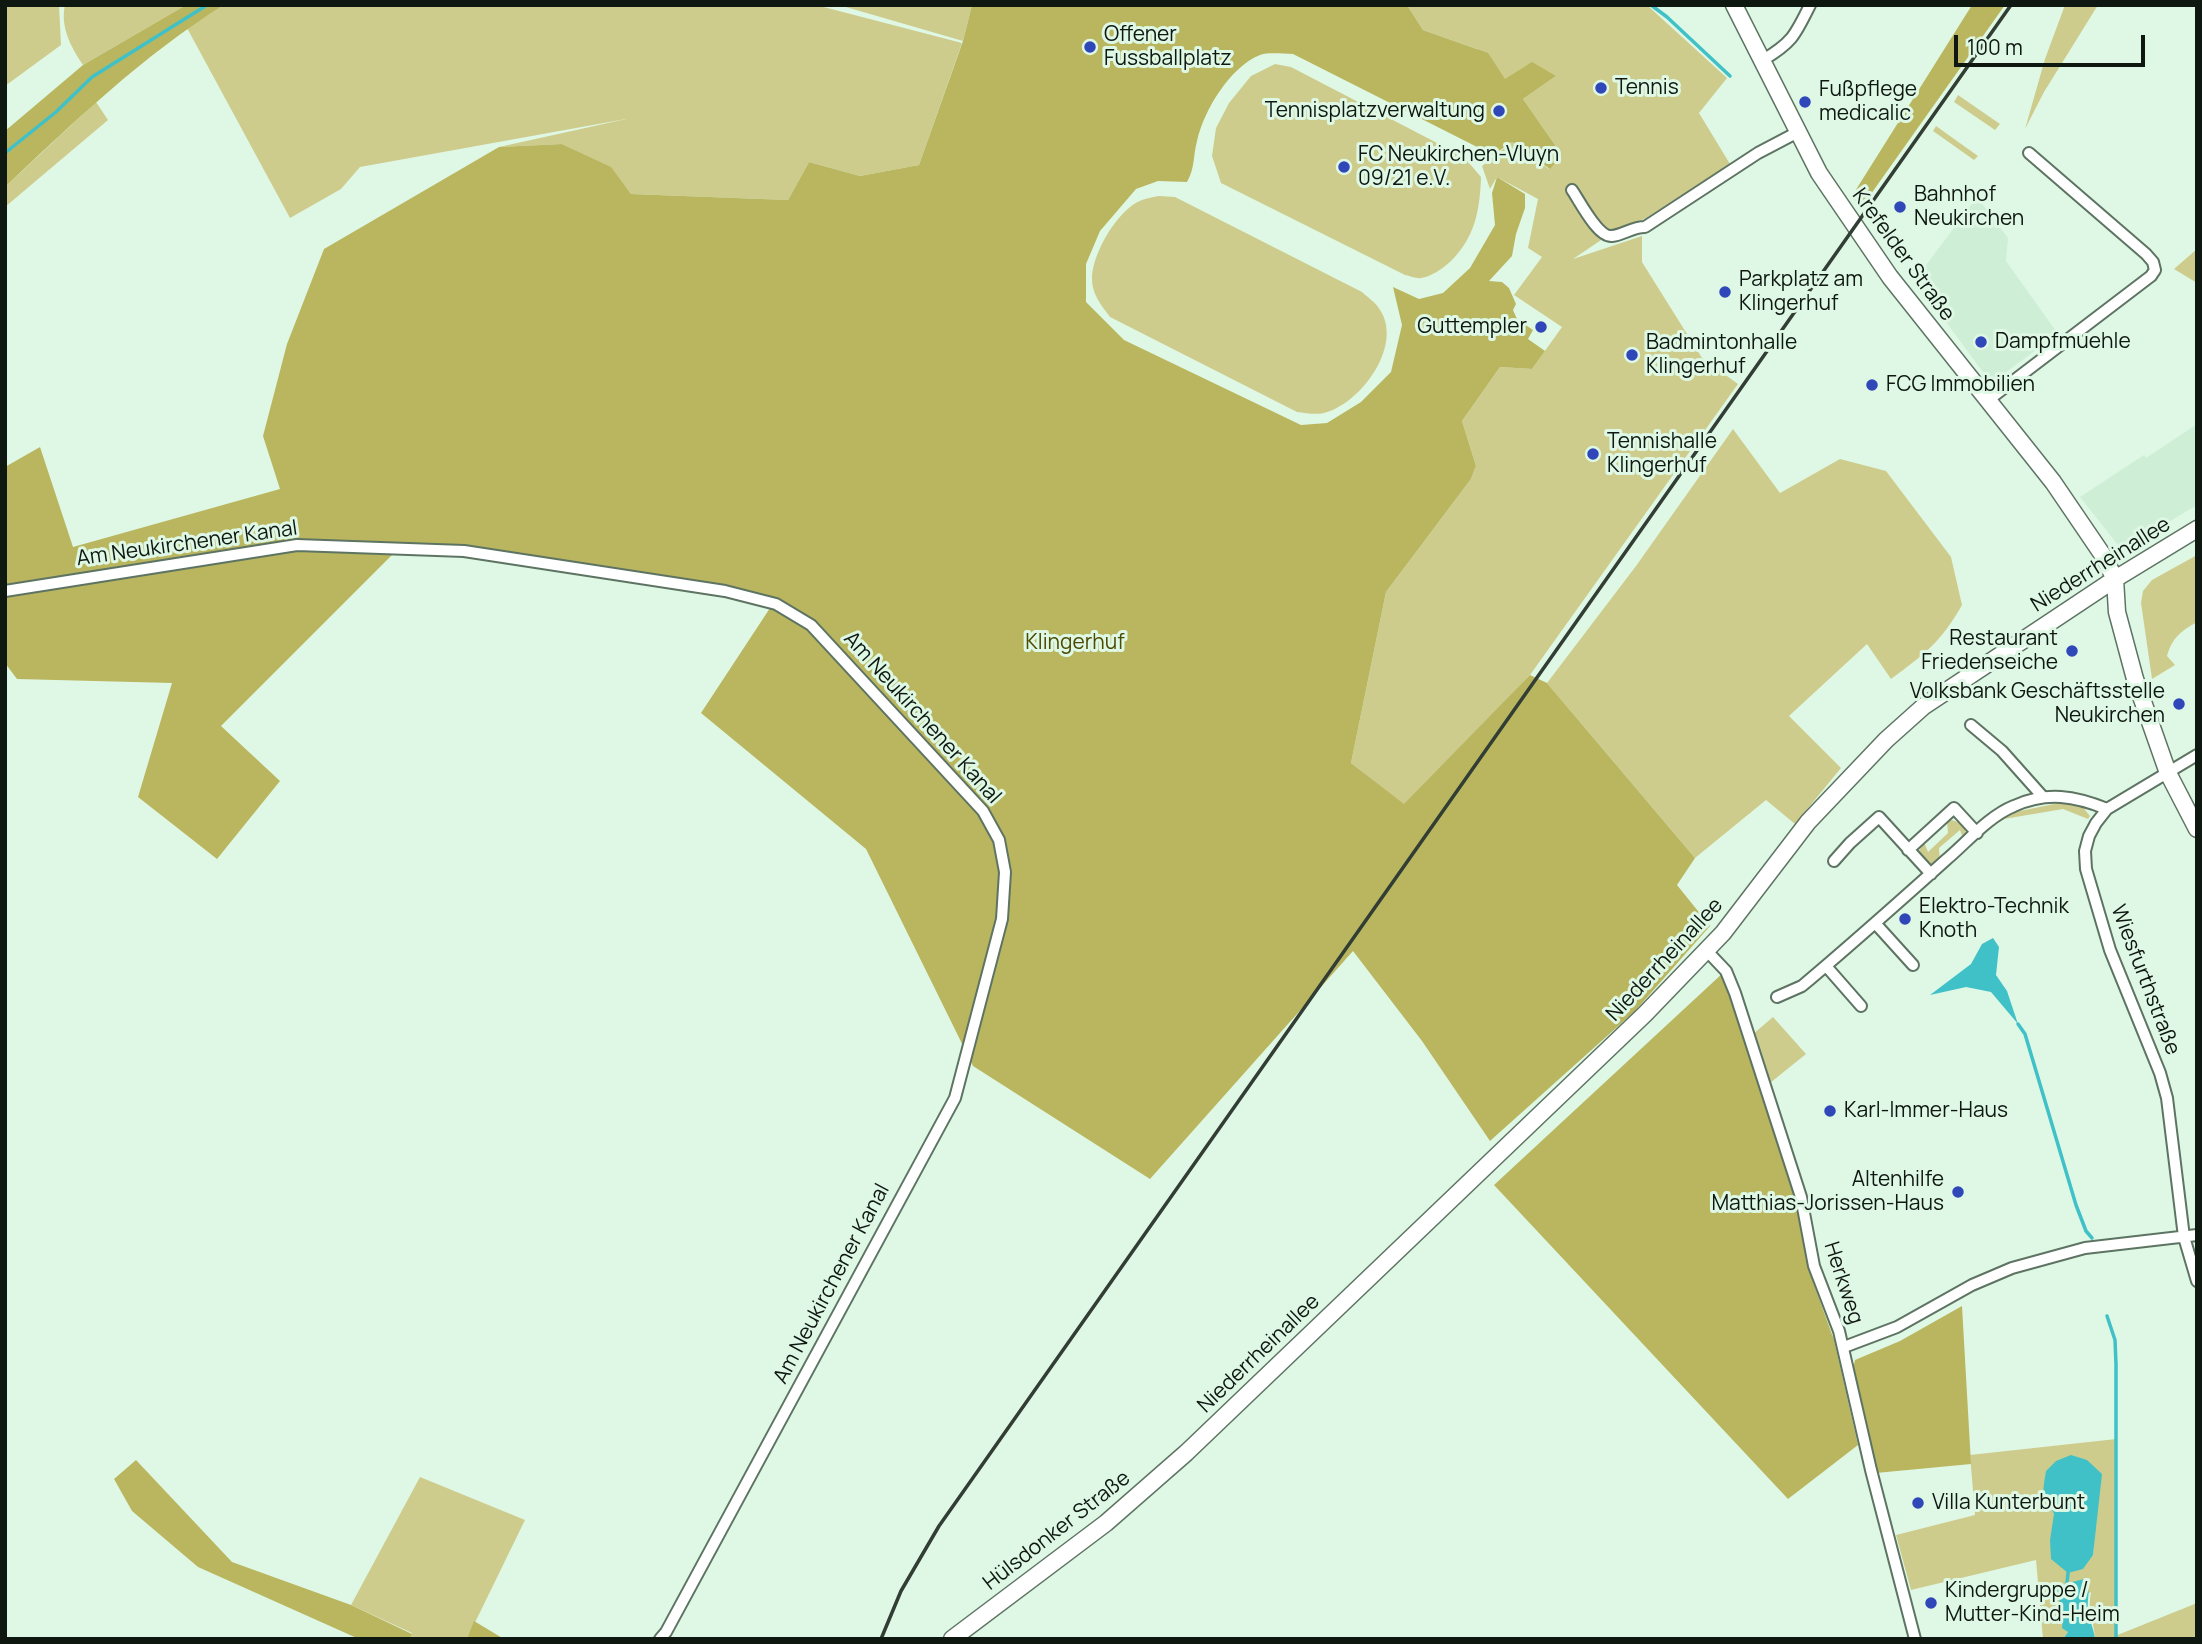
<!DOCTYPE html>
<html>
<head>
<meta charset="utf-8">
<style>
  body { margin:0 }
  #map { position:relative; width:2202px; height:1644px; overflow:hidden; background:#dff8e5; font-family:Manrope,sans-serif }
  canvas { display:block }
  .frame { position:absolute; inset:0; border:7px solid #0f1711; pointer-events:none }
  .scale { position:absolute; left:1954px; top:35px; width:191px; height:32px; box-sizing:border-box; border:4px solid #0f1711; border-top:0; padding-left:9px; font-size:21px; line-height:24px; white-space:nowrap; color:#0f1711; -webkit-text-stroke:5px #dff8e5; paint-order:stroke }
</style>
</head>
<body>
<div id="map">
<canvas width="2202" height="1644"></canvas>
<div class="frame"></div>
<div class="scale">100 m</div>
</div>
<script>
const ctx = document.querySelector('canvas').getContext('2d');
ctx.lineJoin = 'round';
function fill(path, color) {
  ctx.fillStyle = color;
  ctx.fill(path, 'evenodd');
}
function stroke(path, color, width, dash) {
  ctx.strokeStyle = color;
  ctx.lineWidth = width;
  ctx.lineCap = dash ? 'butt' : 'round';
  ctx.setLineDash(dash || []);
  ctx.stroke(path);
}
function write(font, color, halo, rows, align = 'center') {
  ctx.font = font + ' Manrope,sans-serif';
  ctx.lineWidth = 6;
  ctx.setLineDash([]);
  ctx.textBaseline = 'middle';
  ctx.strokeStyle = halo;
  ctx.fillStyle = color;
  for (const [text, x, y, turn = 0] of rows) {
    ctx.save();
    ctx.translate(x, y);
    ctx.rotate((+turn || 0) * Math.PI / 180);
    ctx.textAlign = isNaN(turn) ? turn : align;
    if (halo) ctx.strokeText(text, 0, 0);
    ctx.fillText(text, 0, 0);
    ctx.restore();
  }
}
const built = new Path2D(`
  M1977 197 2008 238 2006 261 2058 334 1991 383 1915 280Z
  M2197 424V505L2122 550 2080 497 2144 455 2146 458Z`);
const green = new Path2D(`
  M5 5H59L61 45 5 86Z
  M65 5H186L83 65C71 47 60 27 65 5Z
  M224 5H816L962 43 919 165 860 176 809 162 788 200 631 194 610 167 562 144 499 147 626 119 360 167 341 189 290 218 187 28Z
  M839 5H972L963 41Z
  M1407 5H1647L1727 78 1699 113 1730 164 1646 218 1610 234 1573 259 1642 236V262L1702 358 1738 384 1530 675 1464 747 1404 805 1351 763 1386 592 1471 479 1476 466 1462 421 1500 367 1532 369 1562 327 1514 295 1542 257 1528 248 1538 199 1497 177 1490 189 1482 166 1512 142 1549 169 1562 155 1523 99 1556 76 1505 80 1477 49 1423 30Z
  M2065 5H2098L2044 92 2025 129 2045 59Z
  M1275 64 1291 67 1464 157 1481 177C1480 210 1475 238 1450 262 1443 268 1431 277 1421 278 1417 279 1410 276 1405 275L1221 183 1212 156 1216 128 1229 103 1251 76Z
  M1958 95 2000 124 1995 130 1954 102Z
  M96 102 108 120 5 207V187Z
  M1936 126 1978 156 1974 160 1933 131Z
  M1159 196 1175 197 1362 292C1367 297 1374 301 1378 307 1406 343 1361 404 1324 413 1316 415 1305 413 1297 412L1110 317C1101 305 1091 293 1092 277 1093 252 1118 209 1142 200 1147 198 1153 197 1159 196Z
  M2197 249V283L2174 269Z
  M1733 429 1780 493 1840 459 1886 471 1951 557 1962 605C1941 642 1925 654 1891 679L1867 644 1789 716 1841 768 1795 824 1766 800 1695 858 1547 683 1636 566Z
  M2197 555V622C2181 631 2172 638 2167 656L2175 665 2152 679 2141 603 2143 591 2152 580Z
  M2059 803 2081 805 2090 816 2088 819 2063 809 2004 819 2015 812Z
  M1952 820 1963 824 1967 836 1964 841 1960 830 1939 848 1940 862C1930 867 1922 862 1919 851L1924 842 1928 852 1948 833 1947 822Z
  M1773 1017 1806 1054 1770 1083 1752 1035Z
  M2116 1439 2115 1636 2197 1603V1639H2095C2094 1619 2087 1614 2091 1592L2060 1609 2063 1616 2062 1622 2068 1632 2063 1639H2043L2036 1560 1911 1590 1896 1535 1975 1515 1970 1455ZM2043 1494 2095 1527 2093 1555 2054 1514Z
  M420 1477 525 1520 467 1639H409L412 1633 351 1605Z`);
const forest = new Path2D(`
  M186 5H224C143 55 74 122 5 187V131L83 65Z
  M972 5H1407L1423 30 1488 53 1505 79 1532 62 1556 76 1523 99 1562 155 1550 169 1512 142 1493 155 1293 54C1283 54 1269 52 1260 55 1230 67 1204 110 1197 141 1193 156 1195 168 1187 182L1158 181 1136 189 1100 231 1086 264V302L1124 340 1301 425 1327 423 1361 402 1391 372 1402 325 1393 287 1419 299 1443 293 1470 268 1495 225 1492 193 1497 177 1525 194V208L1516 234 1512 256 1489 281 1502 282 1509 288 1516 304 1513 310 1517 319 1533 330 1528 339 1545 351 1532 369 1500 367 1462 421 1476 466 1471 479 1386 592 1351 763 1404 804 1530 675 1547 683 1695 858 1677 885 1710 926 1635 1011 1490 1141 1422 1041 1353 951 1150 1179 973 1066 866 849 701 713 772 605 728 587 404 543 221 726 280 781 217 859 138 797 172 683 17 679 5 663V467L40 447 73 547 280 489 263 436 287 344 324 249 499 147 562 144 611 167 631 194 788 200 809 162 860 176 919 165 963 41Z
  M1972 5H2005L1861 208 1852 196Z
  M1724 972 1797 1199 1808 1268 1834 1340 1858 1445 1788 1499 1494 1185Z
  M1962 1306 1971 1464 1876 1473 1853 1369 1855 1360 1900 1341Z
  M136 1460 232 1562 351 1605 412 1634 409 1639H359L198 1567 132 1511 114 1479Z
  M474 1621 504 1639H467Z`);
const water = new Path2D(`
  M1993 938 1999 947 1996 975 2007 991 2018 1024 1991 992 1966 987 1930 995 1971 964 1982 944Z
  M2071 1455 2087 1460 2102 1474 2093 1555 2083 1569 2068 1573 2051 1559 2050 1540 2054 1514 2043 1494 2044 1483 2046 1471 2056 1461Z
  M2084 1579C2092 1594 2087 1594 2088 1609 2088 1618 2094 1628 2095 1639H2063L2068 1632 2062 1628 2063 1616 2056 1586Z`);
const stream = new Path2D(`
  M1651 5 1667 17 1730 76
  M5 153 56 112 92 77 207 5
  M2018 1024 2025 1034 2076 1205 2086 1231 2092 1238
  M2107 1316 2115 1340 2116 1364V1639
  M2067 1583 2068 1573`);
const street = new Path2D(`
  M1763 60C1793 42 1795 35 1810 5
  M1572 190C1579 200 1598 238 1612 236 1623 235 1632 227 1645 227L1758 153 1798 132
  M1987 401 2151 276 2155 270 2153 262 2146 254 2029 153
  M5 591 297 545 464 551 725 591 776 604 811 625 983 811 999 840 1005 872 1002 919 955 1098 666 1632 660 1639
  M1971 725 2002 751 2043 797
  M2197 755 2107 809 2096 823 2089 836 2085 851 2086 869 2110 950 2160 1073 2167 1098 2184 1237 2197 1281
  M1908 850 1954 808 1977 833
  M1834 861 1850 843 1879 817 1931 874
  M1875 923 1913 965
  M1707 951 1726 971 1735 993 1801 1197 1814 1266 1839 1331 1871 1470 1915 1639
  M1826 966 1861 1006
  M1777 997 1802 986C1851 945 1899 902 1947 859 1967 842 1989 816 2014 806 2047 791 2075 796 2107 809
  M1844 1347 1897 1327 1972 1285 2012 1268 2085 1248 2197 1235`);
const secondary = new Path2D(`
  M1734 5 1819 173 1890 277 2053 482 2102 554 2115 579 2117 612 2135 679 2168 773 2197 829
  M952 1639 1106 1523 1186 1453 1645 1014 1723 933 1808 822 1886 740 1924 706 2115 579 2197 529`);
const rail = new Path2D(`
  M881 1639 901 1591 939 1526 2011 5`);
const markers = [
  [1090,47,7,"#2f47b8"],
  [1601,88,7,"#2f47b8"],
  [1805,102,7,"#2f47b8"],
  [1499,111,7,"#2f47b8"],
  [1344,167,7,"#2f47b8"],
  [1900,207,7,"#2f47b8"],
  [1725,292,7,"#2f47b8"],
  [1541,327,7,"#2f47b8"],
  [1981,342,7,"#2f47b8"],
  [1632,355,7,"#2f47b8"],
  [1872,385,7,"#2f47b8"],
  [1593,454,7,"#2f47b8"],
  [2072,651,7,"#2f47b8"],
  [2179,704,7,"#2f47b8"],
  [1905,919,7,"#2f47b8"],
  [1830,1111,7,"#2f47b8"],
  [1958,1192,7,"#2f47b8"],
  [1918,1503,7,"#2f47b8"],
  [1931,1603,7,"#2f47b8"]
];
const poiNames = [
  ["Offener",1104,35],
  ["Fussballplatz",1104,59],
  ["Tennis",1615,88],
  ["Fußpflege",1819,90],
  ["medicalic",1819,114],
  ["Tennisplatzverwaltung",1485,111,"right"],
  ["FC Neukirchen-Vluyn",1358,155],
  ["09/21 e.V.",1358,179],
  ["Bahnhof",1914,195],
  ["Neukirchen",1914,219],
  ["Parkplatz am",1739,280],
  ["Klingerhuf",1739,304],
  ["Guttempler",1527,327,"right"],
  ["Dampfmuehle",1995,342],
  ["Badmintonhalle",1646,343],
  ["Klingerhuf",1646,367],
  ["FCG Immobilien",1886,385],
  ["Tennishalle",1607,442],
  ["Klingerhuf",1607,466],
  ["Restaurant",2058,639,"right"],
  ["Friedenseiche",2058,663,"right"],
  ["Volksbank Geschäftsstelle",2165,692,"right"],
  ["Neukirchen",2165,716,"right"],
  ["Elektro-Technik",1919,907],
  ["Knoth",1919,931],
  ["Karl-Immer-Haus",1844,1111],
  ["Altenhilfe",1944,1180,"right"],
  ["Matthias-Jorissen-Haus",1944,1204,"right"],
  ["Villa Kunterbunt",1932,1503],
  ["Kindergruppe /",1945,1591],
  ["Mutter-Kind-Heim",1945,1615]
];
const streetNames = [
  ["Krefelder Straße",1903,255,54],
  ["Am Neukirchener Kanal",187,544,-8],
  ["Niederrheinallee",2101,565,-32],
  ["Am Neukirchener Kanal",922,718,48],
  ["Niederrheinallee",1665,960,-47],
  ["Wiesfurthstraße",2145,980,69],
  ["Herkweg",1843,1283,72],
  ["Am Neukirchener Kanal",832,1284,-62],
  ["Niederrheinallee",1259,1354,-44],
  ["Hülsdonker Straße",1057,1531,-38]
];
const parkNames = [
  ["Klingerhuf",1075,643]
];
fill(built, '#ceeed6');
fill(green, '#cecc8d');
fill(forest, '#bab65f');
fill(water, '#40c1c7');
stroke(stream, '#40c1c7', 3.5);
stroke(street, '#5e7463', 14);
stroke(secondary, '#5e7463', 19);
stroke(street, '#fff', 10);
stroke(secondary, '#fff', 16);
stroke(rail, '#323d34', 3.5);
for (const [x, y, r, color] of markers) {
  const dot = new Path2D();
  dot.arc(x, y, r, 0, 2 * Math.PI);
  ctx.fillStyle = color;
  ctx.fill(dot);
  stroke(dot, '#dff8e5', 2.5);
}
write('21px', '#0f1711', '#dff8e5', poiNames, 'left');
write('21px', '#0f1711', '#dff8e5', streetNames);
write('21px', '#4d4a02', '#dff8e5', parkNames);
</script>
</body>
</html>
